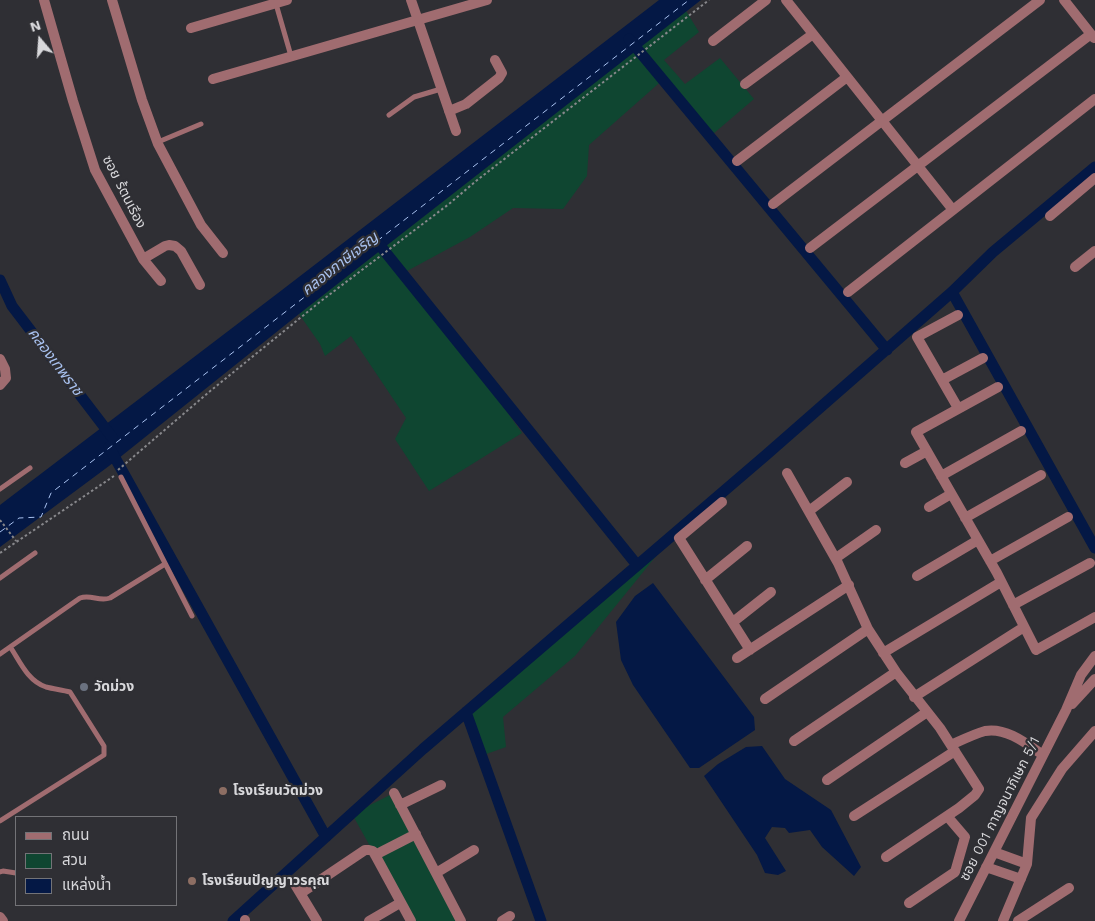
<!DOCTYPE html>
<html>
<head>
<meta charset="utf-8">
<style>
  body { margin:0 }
  #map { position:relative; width:1095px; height:921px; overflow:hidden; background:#2f2f34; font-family:"Work Sans","Noto Sans Thai",sans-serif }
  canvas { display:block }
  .legend { position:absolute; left:15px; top:816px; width:162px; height:90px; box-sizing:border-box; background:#2f2f34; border:1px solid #737377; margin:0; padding:6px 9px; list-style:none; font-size:15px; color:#d8d8db }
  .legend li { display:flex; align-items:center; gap:10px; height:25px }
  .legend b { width:25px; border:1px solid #737377 }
  .north { position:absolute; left:15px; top:15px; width:50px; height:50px; -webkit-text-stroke:4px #2f2f34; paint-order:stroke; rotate:342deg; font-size:14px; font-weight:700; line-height:20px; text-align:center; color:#d8d8db }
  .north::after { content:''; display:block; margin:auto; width:18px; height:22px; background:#d8d8db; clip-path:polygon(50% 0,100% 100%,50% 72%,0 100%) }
</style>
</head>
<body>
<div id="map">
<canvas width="1095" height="921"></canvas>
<ul class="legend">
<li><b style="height:6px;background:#a06c70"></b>ถนน</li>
<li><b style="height:14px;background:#0f4631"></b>สวน</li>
<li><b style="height:14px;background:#041845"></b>แหล่งน้ำ</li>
</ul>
<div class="north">N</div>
</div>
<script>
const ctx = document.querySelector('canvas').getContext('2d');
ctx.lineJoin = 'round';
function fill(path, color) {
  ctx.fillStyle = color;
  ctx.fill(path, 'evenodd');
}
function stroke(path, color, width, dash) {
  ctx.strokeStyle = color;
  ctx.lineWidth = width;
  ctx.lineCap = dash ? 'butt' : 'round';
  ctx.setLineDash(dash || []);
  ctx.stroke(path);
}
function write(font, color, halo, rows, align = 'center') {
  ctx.font = font + ' "Work Sans","Noto Sans Thai",sans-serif';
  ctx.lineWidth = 4.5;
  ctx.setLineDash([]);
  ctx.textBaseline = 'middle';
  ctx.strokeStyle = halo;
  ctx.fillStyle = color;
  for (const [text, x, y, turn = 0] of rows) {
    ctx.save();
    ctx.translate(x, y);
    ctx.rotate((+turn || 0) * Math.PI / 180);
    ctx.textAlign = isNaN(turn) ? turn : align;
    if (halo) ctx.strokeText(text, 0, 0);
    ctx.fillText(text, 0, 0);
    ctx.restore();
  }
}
const green = new Path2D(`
  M686 11 699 32 664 60 685 84 720 58 754 99 713 134 666 77 589 145 587 176 563 209 513 208 470 237 407 271 522 433 429 491 395 439 406 418 351 336 325 356 320 344 299 314Z
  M661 550 575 656 503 717 506 747 478 757 462 712 631 564Z
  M394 793 462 921H412L352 814Z`);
const water = new Path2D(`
  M659 0H701L299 314 109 466 0 547V505L282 290Z
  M653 583 754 717 755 730 699 768H690L633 685 621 660 616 622 635 596Z
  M762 746 785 779 831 810 861 867 854 876 822 847 810 830 789 833 785 828 772 827 765 838 786 871 778 875 765 873 757 855 704 776 718 764 746 747Z`);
const canal = new Path2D(`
  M629 39 887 350
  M374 238 637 565
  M0 280 12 306 112 437
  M952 292 1095 548
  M109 447 326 837
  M466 712 541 921
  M233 921 423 749 766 455 952 292 993 252 1095 167`);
const ferry = new Path2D(`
  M0 532 19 518 41 517 51 493 689 0`);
const path = new Path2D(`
  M118 470 209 392 321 301 449 204 476 181 709 0
  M0 520 16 541
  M0 553 114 476`);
const service = new Path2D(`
  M276 4 291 56
  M389 115 414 97 441 89
  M158 142 201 124
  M121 477 192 616
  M0 489 30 468
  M0 578 35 553
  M0 654 80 598C91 594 99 602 110 598L165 564
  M0 821 104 755V746L70 692C62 690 54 689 46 687 28 681 20 662 11 648
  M0 872 3 871 16 873`);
const minor = new Path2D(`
  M44 0 73 101 95 170 143 259 165 246 169 245 175 246 181 251 200 285
  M112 0 142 100 158 144 201 225 223 253
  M411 0 456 131
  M786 0 953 210
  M1064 0 1094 38
  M191 28 287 0
  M713 41 766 0
  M213 79 487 0
  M745 84 813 34
  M449 111 466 104 499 78 502 73 495 60
  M737 161 847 77
  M773 204 1040 0
  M1050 216 1095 178
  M810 248 1091 34
  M143 259 161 281
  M1075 267 1095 251
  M848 292 1095 99
  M958 315 917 337 958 408
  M0 359 5 369 6 378 0 385
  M942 380 983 358
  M998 387 916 432 997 573 1036 650 1095 617
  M905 463 927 451
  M787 473 838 563 868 629 896 672 940 728 979 789 975 795 959 808 886 857
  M941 476 1021 431
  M722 502 679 538 750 650
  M929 507 951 494
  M809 511 847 482
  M965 518 1041 475
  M836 558 876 530
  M990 561 1068 517
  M917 576 978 540
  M705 580 747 546
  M1013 605 1090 563
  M733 622 771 592
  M883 653 1001 582
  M737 658 849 585
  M914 697 1024 627
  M765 699 868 629
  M1072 704 1095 679
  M794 741 896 672
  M951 745C962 740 974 734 985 731 1006 727 1027 744 1043 755
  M827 780 927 712
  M394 793 461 921
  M400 805 441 785
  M854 816 955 751
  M994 852 1027 864
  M375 855 416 834
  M986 867 1021 879
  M436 873 474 850
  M294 883 317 921
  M301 893 365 850H369L373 851 411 921
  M909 903 955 872 965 837 947 816
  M245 920V921
  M369 921 400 903
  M502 921 510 916
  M959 921 1066 710 1081 675 1095 656
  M1003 921 1027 864 1031 818 1062 769 1095 731
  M1018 921 1069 888`);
const tertiary = new Path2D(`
  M0 917 3 921`);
const markers = [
  [84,687,5,"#6b7280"],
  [223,791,5,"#8d6e63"],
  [192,881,5,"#8d6e63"]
];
const streetNames = [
  ["ซอย ร้ตนเรึอง",124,192,63],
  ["ซอย 001 กาญจนาภิเษก 5/1",1000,809,-63]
];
const poiNames = [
  ["วัดม่วง",94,687],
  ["โรงเรียนวัดม่วง",233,791],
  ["โรงเรียนปัญญาวรคุณ",202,881]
];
const waterNames = [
  ["คลองภาษีเจริญ",340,264,-38],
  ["คลองเทพราช",55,362,53]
];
fill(green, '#0f4631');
fill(water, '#041845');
stroke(canal, '#041845', 11);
stroke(ferry, '#a9c2f0', 1, [6, 5]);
stroke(path, '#88888c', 2, [2.5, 2.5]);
stroke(service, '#a06c70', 5);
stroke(minor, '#a06c70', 10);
stroke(tertiary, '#a06c70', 10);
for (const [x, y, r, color] of markers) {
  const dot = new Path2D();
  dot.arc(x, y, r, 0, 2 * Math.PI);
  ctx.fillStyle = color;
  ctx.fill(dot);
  stroke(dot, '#2f2f34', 2);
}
write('14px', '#d8d8db', '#2f2f34', streetNames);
write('bold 14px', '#d8d8db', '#2f2f34', poiNames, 'left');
write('italic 15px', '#a9c2f0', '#2f2f34', waterNames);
</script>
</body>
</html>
